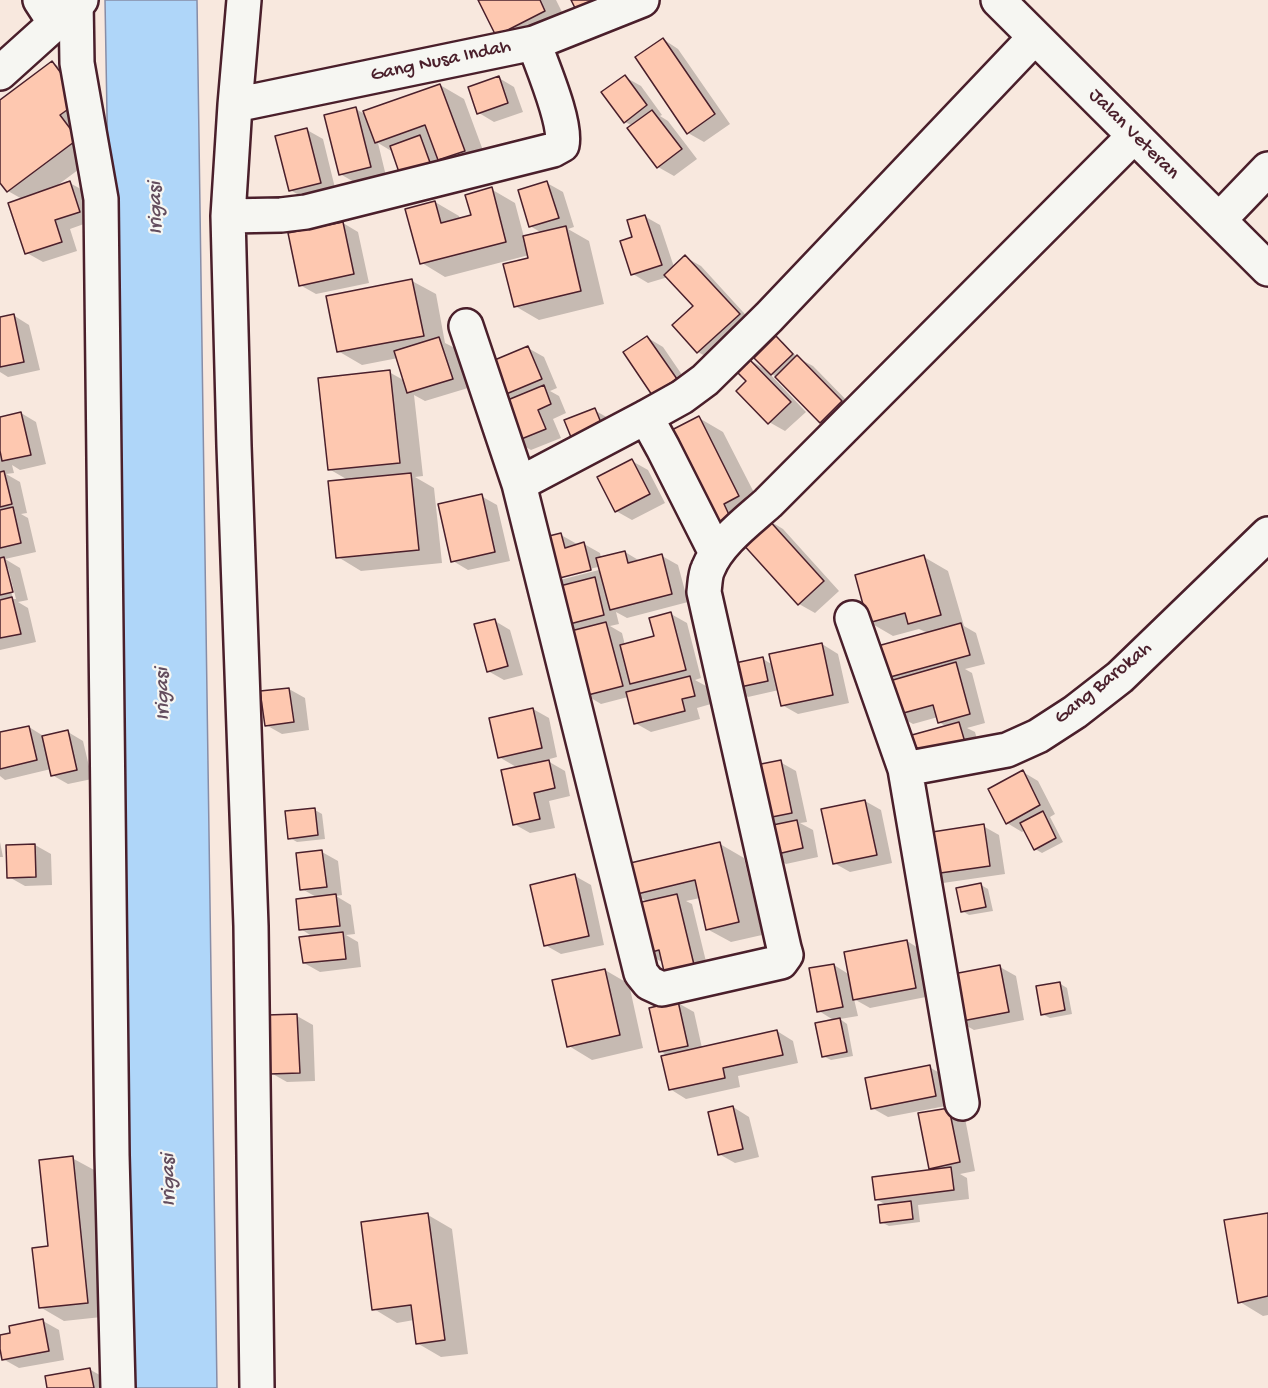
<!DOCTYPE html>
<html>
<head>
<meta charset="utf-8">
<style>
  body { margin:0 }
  canvas { display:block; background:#f8e8de }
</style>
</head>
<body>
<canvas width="1268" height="1388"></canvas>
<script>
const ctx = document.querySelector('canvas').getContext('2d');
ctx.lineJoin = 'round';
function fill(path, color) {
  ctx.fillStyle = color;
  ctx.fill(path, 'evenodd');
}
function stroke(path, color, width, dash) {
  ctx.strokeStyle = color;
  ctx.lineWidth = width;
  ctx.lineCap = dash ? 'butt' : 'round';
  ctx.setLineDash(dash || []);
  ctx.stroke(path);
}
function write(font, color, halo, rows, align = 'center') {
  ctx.font = font + ' "Gochi Hand",sans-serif';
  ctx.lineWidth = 4.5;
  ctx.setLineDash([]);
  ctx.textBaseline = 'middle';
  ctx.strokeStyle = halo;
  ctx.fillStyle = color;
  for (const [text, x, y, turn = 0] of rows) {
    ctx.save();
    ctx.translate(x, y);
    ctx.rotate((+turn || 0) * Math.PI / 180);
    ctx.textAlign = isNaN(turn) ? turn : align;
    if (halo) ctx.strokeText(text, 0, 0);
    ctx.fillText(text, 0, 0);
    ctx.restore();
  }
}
const water = new Path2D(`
  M105 0H197L217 1388H129Z`);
const shadow = new Path2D(`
  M479 0H556L568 24 497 35Z
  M663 39 678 49 730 124 704 142 688 133Z
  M53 63 76 77 103 114 83 129 101 153 55 187 70 183 86 192 95 220 70 229 77 251 43 262 27 253 22 199 8 191 0 180V102Z
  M625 77 641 86 662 115 660 116 668 121 697 159 674 176 658 167 633 126 625 122Z
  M499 78 514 87 523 112 494 122 479 113Z
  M440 85 464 99 488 164 463 173 441 160 447 176 393 152 378 143 386 176 356 183 340 174 356 109 366 115Z
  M307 130 323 139 336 192 306 199 290 190Z
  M547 183 563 192 574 227 568 229 589 241 604 304 539 320 515 306 530 259 529 255 445 277 422 263 435 202 459 216 460 220 473 216 491 189 515 203 524 237 542 233 530 226Z
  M644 216 660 225 674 267 685 257 701 266 754 324 714 361 698 352 674 326 695 306 668 277 648 283 633 274 634 238Z
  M343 223 358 232 369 283 316 294 300 285Z
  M412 281 436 294 445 343 455 348 468 388 425 401 414 395 423 476 415 477 434 488 442 563 361 571 338 557 348 480 329 469 389 372 405 381 398 358 362 365 338 351Z
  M13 315 29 325 40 370 8 377 0 372V319Z
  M648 338 663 347 691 388 653 394Z
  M776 338 783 342 798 358 813 366 857 411 836 431 820 422 777 377 768 372 806 412 785 431 769 422 748 381 747 358 766 370Z
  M528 348 544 357 557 388 550 391 559 396 566 413 553 419 561 438 531 450 515 441 500 396Z
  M594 410 610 419 621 444 566 421Z
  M21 413 36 422 46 464 20 470 12 465 14 473 6 474 20 482 27 513 21 514 28 518 36 552 5 559 20 568 28 600 18 602 28 608 36 642 0 650V418ZM5 568H8L16 599H13Z
  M699 418 723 432 768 520 783 529 839 591 815 613 799 604 743 542 712 528Z
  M632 461 648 470 665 503 632 520 616 511Z
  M481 496 497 505 510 561 468 570 453 561Z
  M561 535 577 544V546L584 544 600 553 601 558 625 552 640 561 662 556 678 565 688 602 627 618 616 612 619 624 610 626 622 633 625 645 656 637 671 614 687 623 701 678 695 680 706 686 711 704 697 708 700 719 651 732 635 723 628 697 601 704 586 695 575 632 563 625 549 580ZM598 567 599 570 560 580V576Z
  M924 557 948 571 964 626 976 633 985 664 965 669 972 673 985 723 967 728 975 732 982 757 947 727 939 722 938 717 913 724 897 715 884 678 928 633 919 629 893 636 869 622Z
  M495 621 510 630 523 675 504 680 488 671Z
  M822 644 838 654 849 703 798 714 782 705 779 690 748 697 732 688 763 659 773 665Z
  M289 689 305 698 309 730 282 734 266 725Z
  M533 709 549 718 557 757 546 760 565 771 570 796 549 801 555 828 530 833 514 824 518 768 499 757Z
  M29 727 45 737 68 732 83 741 92 779 68 784 52 775 51 769 5 780 0 776V734Z
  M780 762 796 771 807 822 800 823 813 830 818 857 786 864 770 855 759 819Z
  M1023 772 1038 781 1055 814 1050 817 1063 842 1042 853 1035 849 1025 830 1022 832 1007 823Z
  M865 801 881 810 892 863 850 872 834 863Z
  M315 810 322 814 325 839 297 842 290 838Z
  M983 826 999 835 1005 874 943 883 927 874Z
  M0 842 3 857H0Z
  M720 844 744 858 762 935 731 942 707 929 700 898 686 901 692 904 711 982 662 962 646 953 648 902 634 894Z
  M35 845 51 854 52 885 25 886 9 877Z
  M322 852 338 861 342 895 336 896 351 905 355 934 346 935 358 942 361 967 320 972 304 963 313 937 301 929 318 898 302 889Z
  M575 876 591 885 604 945 561 954 545 945Z
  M981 885 988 889 993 911 969 915 962 911Z
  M907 941 923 951 931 996 870 1008 854 999 858 1016 840 1019 847 1024 853 1056 831 1060 823 1056 835 1021 819 1011 834 965 850 975Z
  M1000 967 1016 976 1024 1020 974 1030 958 1021Z
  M605 970 629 984 643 1048 592 1060 569 1046Z
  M1059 983 1067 988 1072 1014 1050 1018 1042 1014Z
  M678 1003 694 1012 702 1048 777 1031 793 1041 798 1063 738 1076 740 1087 686 1099 670 1089 668 1056 660 1051Z
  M297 1016 313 1025 315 1081 287 1082 271 1073Z
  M929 1067 945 1076 951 1105 888 1117 872 1108Z
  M733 1107 749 1117 759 1157 735 1163 719 1154Z
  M949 1109 965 1118 975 1171 960 1174 967 1178 969 1199 918 1205 920 1222 889 1226 881 1222 888 1206 876 1199 936 1171 930 1168Z
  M72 1158 96 1171 111 1316 64 1321 40 1307 50 1248Z
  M428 1215 452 1229 468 1354 441 1357 417 1343 414 1320 397 1323 374 1309Z
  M1268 1215V1315L1263 1316 1240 1302Z
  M43 1321 59 1330 64 1360 19 1368 3 1359 0 1337 12 1335Z
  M89 1369 105 1378 107 1388H49Z`);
const building = new Path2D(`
  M478 0H540L545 11 496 36Z
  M571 0H607L578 14Z
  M663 38 715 114 687 134 635 57Z
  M52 61 81 100 60 115 78 139 7 192 0 183V100Z
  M625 75 647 105 624 123 601 92Z
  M499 76 508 103 477 114 468 87Z
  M440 84 465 151 438 160 425 125 375 143 363 111Z
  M356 107 371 167 339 175 324 115Z
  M652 110 682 149 657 168 627 128Z
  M307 128 321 183 289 191 275 136Z
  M420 135 432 168 401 178 390 146Z
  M70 181 80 212 55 220 62 242 25 254 8 203Z
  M547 181 559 218 529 227 518 190Z
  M492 187 506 242 420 264 405 209 435 201 441 223 471 215 465 195Z
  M645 215 662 265 631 275 620 241 632 237 627 220Z
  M343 222 354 274 299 286 288 233Z
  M566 226 581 291 514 307 503 264 528 258 523 236Z
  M685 255 740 314 697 353 672 325 693 306 664 275Z
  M412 279 424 336 337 352 326 296Z
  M14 314 24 362 0 367V317Z
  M647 336 677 379 652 395 623 352Z
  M776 336 793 354 771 375 754 358Z
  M439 337 453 379 407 393 394 351Z
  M528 346 542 379 499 397 485 364Z
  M797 355 842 401 820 423 775 377Z
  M746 356 791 402 768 424 736 391 746 381 734 369Z
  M390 370 400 463 328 470 318 378Z
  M544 385 551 404 538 410 546 429 514 442 498 404Z
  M595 408 606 435 575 447 564 420Z
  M21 412 31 455 2 461 0 451V417Z
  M699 416 739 496 724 504 731 519 711 529 664 434Z
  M632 459 650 494 615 512 597 477Z
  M4 471 12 504 0 507V472Z
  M411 473 419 550 336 558 328 481Z
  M482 494 495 552 451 562 438 504Z
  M13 507 21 543 0 548V510Z
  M767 518 824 581 798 605 741 542Z
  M561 533 565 548 584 542 591 570 548 581 537 539Z
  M625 551 628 563 662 554 672 594 610 610 596 558Z
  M924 555 941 615 908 624 905 613 868 623 855 575Z
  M4 557 13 592 0 595V558Z
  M595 577 604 615 562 626 552 588Z
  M12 597 21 634 0 638V600Z
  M671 612 686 670 630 684 620 645 654 636 649 618Z
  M495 619 508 666 487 672 474 624Z
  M606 622 623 686 584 696 559 634Z
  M961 623 970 655 883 679 874 647Z
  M822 643 833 695 781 706 769 654Z
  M763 657 768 681 731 689 726 665Z
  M956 662 970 714 938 723 933 705 896 715 886 682Z
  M690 676 695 696 682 699 685 711 634 724 626 692Z
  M289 688 294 722 265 726 260 691Z
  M533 708 542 748 498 758 489 718Z
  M959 722 967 749 909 765 901 738Z
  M29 726 37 760 0 769V732Z
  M68 730 77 770 51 776 42 736Z
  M549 760 555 788 534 793 540 819 513 825 501 770Z
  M781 760 792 813 757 820 746 767Z
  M1023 770 1040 805 1006 824 988 789Z
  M865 800 877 855 833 864 821 809Z
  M315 808 318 835 288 839 285 811Z
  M1043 811 1056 838 1034 850 1020 823Z
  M797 820 803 848 769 856 763 827Z
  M984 824 990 866 926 875 919 834Z
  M720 842 739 922 706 930 695 880 633 895 626 864Z
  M35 844 36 877 7 878 6 845Z
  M322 850 327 887 300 890 296 853Z
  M575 874 589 936 544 946 530 885Z
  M981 883 986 907 961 912 956 888Z
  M336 894 340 926 299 930 296 899Z
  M677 894 696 973 666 980 659 950 645 954 633 904Z
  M343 932 346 959 303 963 299 937Z
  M907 940 916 988 853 1000 844 952Z
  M834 964 843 1007 817 1012 809 968Z
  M1000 965 1009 1012 957 1022 948 975Z
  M605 969 620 1035 567 1047 552 980Z
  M1060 982 1065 1010 1041 1015 1036 986Z
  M678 1001 688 1046 659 1052 649 1008Z
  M297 1014 300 1073 269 1074 267 1015Z
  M840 1018 847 1052 822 1057 815 1023Z
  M777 1030 783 1055 723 1068 725 1078 669 1090 661 1056Z
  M930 1065 936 1096 871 1109 865 1078Z
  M733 1106 743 1149 718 1155 708 1112Z
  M949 1108 960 1162 929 1169 918 1113Z
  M73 1156 88 1303 39 1308 32 1248 48 1246 39 1160Z
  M951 1167 954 1190 875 1200 872 1177Z
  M911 1201 913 1219 880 1223 878 1205Z
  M428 1213 445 1340 416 1344 411 1305 372 1310 361 1222Z
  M1268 1213V1296L1238 1303 1224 1220Z
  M43 1319 49 1351 2 1360 0 1349V1335L10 1333 9 1326Z
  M90 1368 94 1388H47L45 1376Z`);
const minor = new Path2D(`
  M40 0 55 23
  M76 0 77 63 101 199 112 1155 118 1388
  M244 0 235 105 228 216 234 446 251 926 257 1388
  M998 0 1268 269
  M235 105 534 43 642 0
  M228 216 281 215 306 212 553 150 562 145C567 123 542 66 534 43
  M1219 220 1268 169
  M466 326 519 484 641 973 649 983 662 989 781 962 786 955 784 948 704 592C705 584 705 575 708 569 718 543 748 521 768 503L1134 136
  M646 417 663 448 716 553
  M519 484 646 417 682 397 705 380 769 317 1035 37
  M852 618 905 769 962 1103
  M905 769 1007 750 1038 736 1075 712 1120 677 1268 534`);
const major = new Path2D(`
  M0 73 81 0`);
const streetNames = [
  ["Gang Nusa Indah",441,62,-12],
  ["Jalan Veteran",1133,135,45],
  ["Gang Barokah",1104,684,-39]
];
const waterNames = [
  ["Irigasi",157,208,-91],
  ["Irigasi",164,694,-91],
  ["Irigasi",170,1180,-91]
];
fill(water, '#afd6f9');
stroke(water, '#878da7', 1.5);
fill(shadow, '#0003');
fill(building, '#fec8b0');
stroke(building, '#4a1f2b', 1.5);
stroke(minor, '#4a1f2b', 38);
stroke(major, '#4a1f2b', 38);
stroke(minor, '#f6f6f2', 33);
stroke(major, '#f6f6f2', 33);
write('20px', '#4a1f2b', '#f6f6f2', streetNames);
write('italic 21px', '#634d5e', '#f6f6f2', waterNames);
</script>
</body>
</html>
